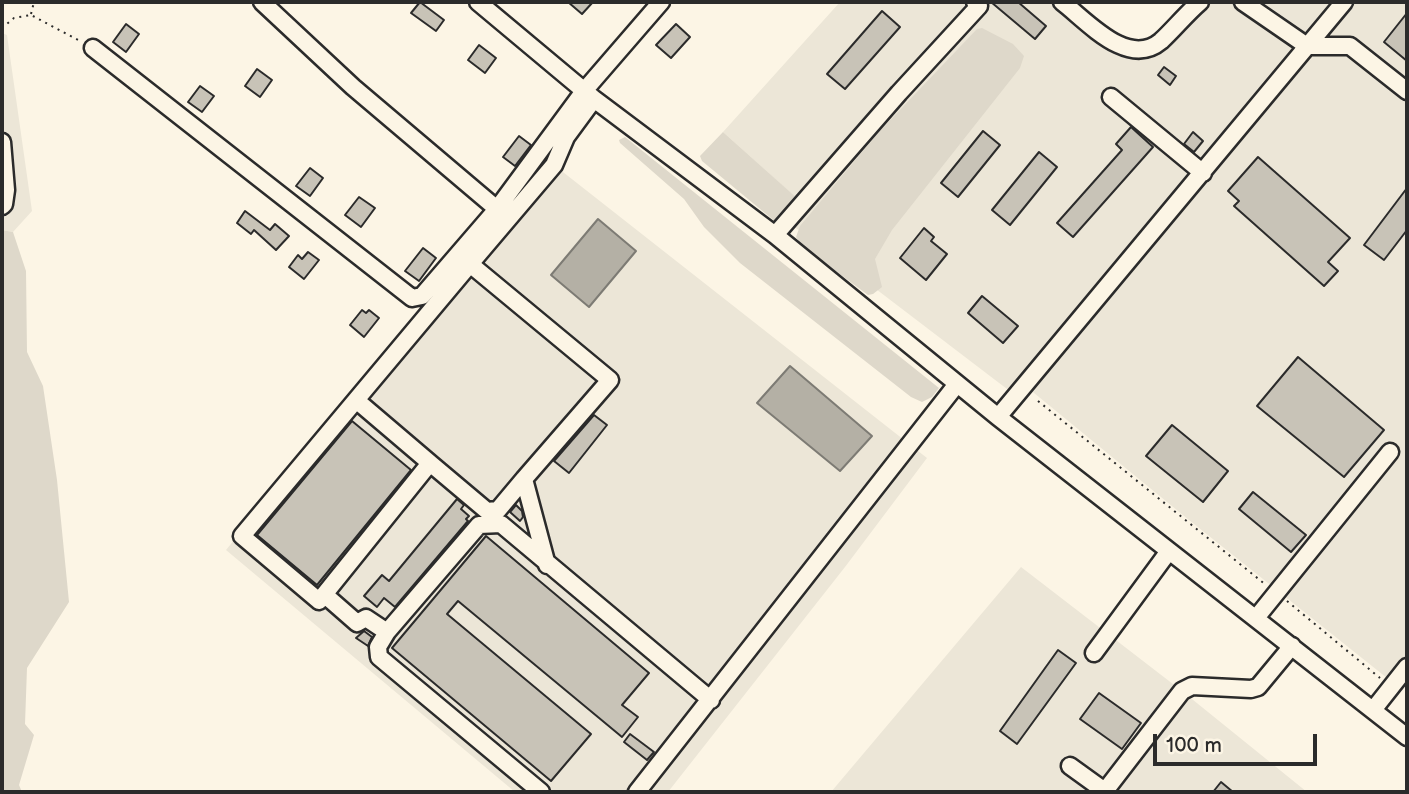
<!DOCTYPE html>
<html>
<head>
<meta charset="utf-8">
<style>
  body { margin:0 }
  #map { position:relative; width:1409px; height:794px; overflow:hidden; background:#fcf5e5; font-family:"Balsamiq Sans",sans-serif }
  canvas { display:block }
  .frame { position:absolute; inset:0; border:4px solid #2b2b2b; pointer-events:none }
  .scale { position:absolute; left:1153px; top:734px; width:164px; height:32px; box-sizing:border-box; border:4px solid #2b2b2b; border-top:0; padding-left:9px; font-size:21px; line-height:24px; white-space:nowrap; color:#2b2b2b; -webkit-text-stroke:5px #fcf5e5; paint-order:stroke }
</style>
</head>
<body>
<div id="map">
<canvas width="1409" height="794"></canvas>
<div class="frame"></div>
<div class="scale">100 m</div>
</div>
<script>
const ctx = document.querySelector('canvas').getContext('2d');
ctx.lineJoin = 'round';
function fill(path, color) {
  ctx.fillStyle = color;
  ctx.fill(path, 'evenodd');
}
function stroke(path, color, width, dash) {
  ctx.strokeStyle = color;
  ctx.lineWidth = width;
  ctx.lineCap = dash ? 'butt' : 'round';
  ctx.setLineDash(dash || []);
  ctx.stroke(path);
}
const built = new Path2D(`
  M840 2H1069L1133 48 1152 42 1191 2H1407V655L1387 678 1189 520 1017 379 1007 389 792 225 802 203 723 132Z
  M2 33 7 35 32 211 13 232 2 230Z
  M543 160 554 165 927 458 845 567 668 792H515L226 550Z
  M1021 567 1182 691 1307 792H831Z`);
const green = new Path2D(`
  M982 28 1013 44 1024 56 1020 68 892 230 875 259 882 287 873 294 868 295 802 246 796 237 800 226 878 133 977 29Z
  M723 132 798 199 777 223 702 161 700 156Z
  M625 137 939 388 932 397 922 402 911 397 740 263 704 227 684 199 620 143 619 140Z
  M2 230 13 232 26 271 27 352 43 386 57 480 69 602 27 668 25 724 34 735 19 785 22 792H2Z`);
const water = new Path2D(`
  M598 219 636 251 589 307 551 275Z
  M790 366 872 436 840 471 757 403Z`);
const building = new Path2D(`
  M420 2 444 20 436 31 411 13Z
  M568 2H593L582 14Z
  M991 2H1018L1046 26 1035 39Z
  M882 11 900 27 845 89 827 74Z
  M1407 13V61L1384 42Z
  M126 24 139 34 126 52 113 42Z
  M676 24 690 37 671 58 656 45Z
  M479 45 496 58 485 73 468 60Z
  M1164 67 1176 76 1170 85 1158 75Z
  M257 69 272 80 260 97 245 86Z
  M200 86 214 96 202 112 188 102Z
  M1131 127 1153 147 1073 237 1057 223 1122 150 1116 144Z
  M983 131 1000 145 958 197 941 183Z
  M1193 132 1203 141 1194 152 1184 144Z
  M519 136 531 145 515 166 503 157Z
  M1039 152 1057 167 1010 225 992 210Z
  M1258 157 1350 238 1328 262 1338 271 1324 286 1234 206 1239 201 1228 191Z
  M310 168 323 178 310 196 296 186Z
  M1407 188V230L1384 260 1364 245Z
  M359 197 375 208 361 227 345 215Z
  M245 211 270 230 275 224 289 236 276 250 254 230 251 234 237 223Z
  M924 228 934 237 931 241 947 254 926 280 900 258Z
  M423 248 436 258 419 281 405 271Z
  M308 252 319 260 304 279 289 267 298 255 302 259Z
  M982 296 1018 326 1003 343 968 313Z
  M362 310 366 313 369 310 379 318 364 337 350 325Z
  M1298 357 1384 430 1344 477 1257 406Z
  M594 415 607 425 569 473 554 461Z
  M352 421 411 470 317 585 257 535Z
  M1172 425 1228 471 1203 502 1146 456Z
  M1253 492 1306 535 1291 552 1239 509Z
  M457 499 464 505 461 509 469 516 466 519 468 521 395 607 384 598 377 607 364 596 382 575 389 581Z
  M516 505 522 511 523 517 520 521 510 512Z
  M486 536 649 673 622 705 638 717 622 737 458 601 447 614 591 734 551 781 392 648Z
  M364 631 372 637 368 646 356 638Z
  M1058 650 1076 663 1017 744 1000 731Z
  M1099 693 1141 723 1122 749 1080 719Z
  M630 734 654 752 647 760 624 742Z
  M1221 782 1233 792H1213Z`);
const path = new Path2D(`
  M31 14 34 2
  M2 28 14 18 31 15 80 41
  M1038 401 1266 585
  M1287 601 1380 678`);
const minor = new Path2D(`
  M262 2 353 87 497 209
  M478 2 594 99 775 235 998 417 1407 737
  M1062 2C1087 21 1128 69 1161 41 1174 29 1186 14 1200 2
  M1243 2 1307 46H1350L1407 91
  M93 48 412 298 422 296 497 209 584 91 661 2
  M1111 97 1203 173
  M2 142 6 190 4 204 2 206
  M775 235 899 93 979 6 975 2
  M470 264 554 165 566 137 594 99
  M356 400 430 463 319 601 242 536 470 264 610 380 524 479 547 565
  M998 417 1344 2
  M430 463 487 511 498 510 524 479
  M325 595 357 623 366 618 387 632
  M1256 618 1390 452
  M1094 653 1169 551
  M1373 710 1407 667
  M1070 766 1106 792
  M1105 791 1182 691 1192 686 1251 689 1258 687 1292 646
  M541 792 379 657 378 647 387 632 479 525 501 524 711 700
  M637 792 957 384`);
fill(built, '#ece6d7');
fill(green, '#ded8ca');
fill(water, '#b4b0a5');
stroke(water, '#7d7b74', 2);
fill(building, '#c8c3b7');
stroke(building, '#2b2b2b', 2);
stroke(minor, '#2b2b2b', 21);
stroke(path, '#2b2b2b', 2, [2, 5]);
stroke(minor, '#fcf5e5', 16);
</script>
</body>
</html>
